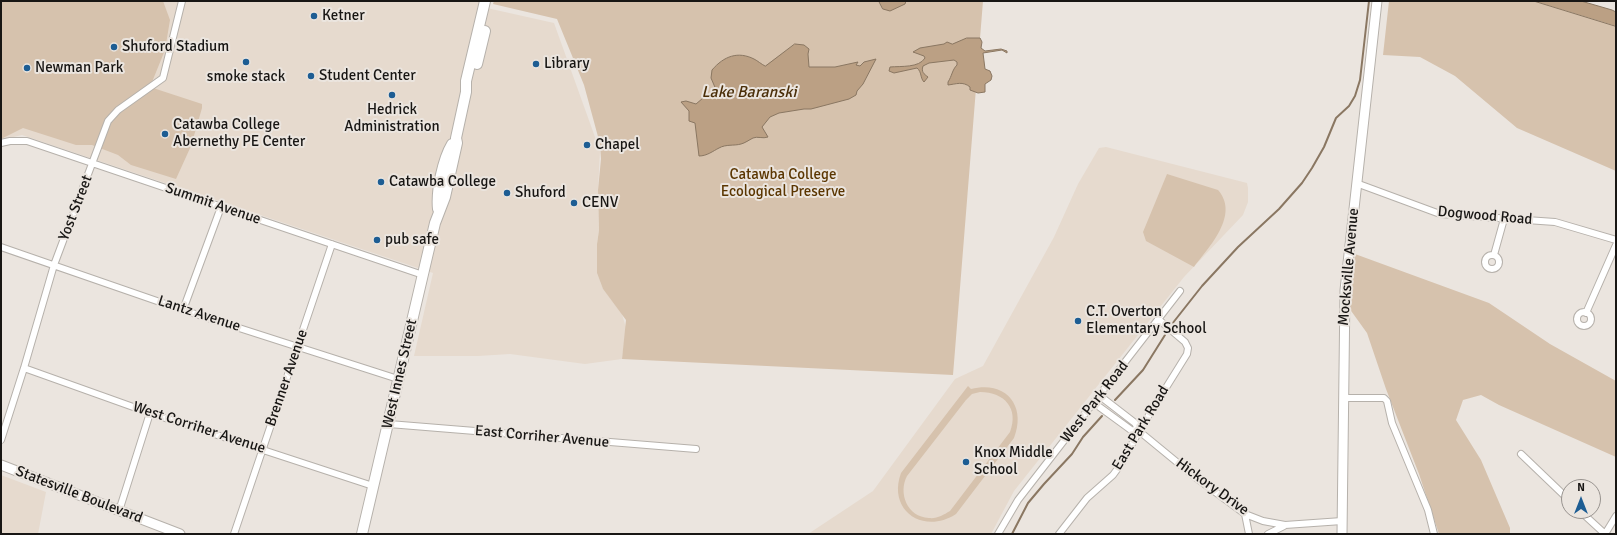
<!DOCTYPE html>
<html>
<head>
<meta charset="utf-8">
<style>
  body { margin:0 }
  #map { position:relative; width:1617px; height:535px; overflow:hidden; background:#ebe5df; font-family:Signika,sans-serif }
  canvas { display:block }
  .frame { position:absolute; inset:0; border:2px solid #181614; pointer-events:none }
  .north { position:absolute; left:1561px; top:479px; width:40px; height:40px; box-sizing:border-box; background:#ebe5df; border:1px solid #97928e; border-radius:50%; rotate:0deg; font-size:11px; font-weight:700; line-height:16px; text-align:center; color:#181614 }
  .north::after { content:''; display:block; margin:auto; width:14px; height:18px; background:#1d5d93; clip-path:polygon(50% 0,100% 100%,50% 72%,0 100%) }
</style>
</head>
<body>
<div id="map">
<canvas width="1617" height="535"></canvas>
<div class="frame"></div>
<div class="north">N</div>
</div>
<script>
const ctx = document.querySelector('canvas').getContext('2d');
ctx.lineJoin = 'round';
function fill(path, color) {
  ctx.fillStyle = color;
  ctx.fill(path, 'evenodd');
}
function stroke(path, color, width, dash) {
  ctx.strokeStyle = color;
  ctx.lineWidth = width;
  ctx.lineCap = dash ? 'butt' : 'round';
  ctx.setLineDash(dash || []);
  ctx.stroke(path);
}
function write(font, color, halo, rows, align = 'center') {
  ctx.font = font + ' Signika,sans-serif';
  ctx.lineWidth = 4;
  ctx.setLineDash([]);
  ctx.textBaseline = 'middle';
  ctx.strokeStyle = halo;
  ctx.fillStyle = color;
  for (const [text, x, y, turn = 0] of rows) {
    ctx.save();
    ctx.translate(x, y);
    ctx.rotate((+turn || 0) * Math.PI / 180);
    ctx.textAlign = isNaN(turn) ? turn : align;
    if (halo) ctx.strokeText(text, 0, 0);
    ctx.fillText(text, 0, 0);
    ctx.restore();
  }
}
const built = new Path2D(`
  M1 1H480L478 6 554 23 600 151 598 190 599 230 597 244V273L603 289 622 314 626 328 622 359 585 364 510 354 478 356H414L433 273 22 135 1 140Z
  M1106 147 1247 183 1248 188V202L1243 215 1184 277 1014 491 991 534H808L873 491 955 379 983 366 1054 237 1078 184 1099 148Z
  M1 475 46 492 38 534H1Z`);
const green = new Path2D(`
  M1 1H163L170 20 165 50 150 87 202 104V108L191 146 176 179 131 165 118 155 92 145H76L23 128 1 139Z
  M494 1H983L953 375 622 359 626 320 603 289 597 273V244L599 230 598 190 601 159 600 144 584 85 557 19 493 4Z
  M1389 1H1534L1616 26V171L1517 128 1455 76 1420 57 1383 55Z
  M1167 174 1218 190C1240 215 1209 247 1194 267L1146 241 1143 232Z
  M1355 254 1489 303 1550 344 1616 381V457L1499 405 1481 395 1463 400 1456 420 1481 460 1510 528V534H1439L1419 474 1386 389 1367 333 1349 308Z
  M968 386 971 389C1005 380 1027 405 1014 438L956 514C924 535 887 511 901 473ZM980 392C1005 392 1019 409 1010 432L950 511C943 515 937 519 929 518 907 517 898 493 907 476L966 400 972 394Z`);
const water = new Path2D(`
  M879 1H906L905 4 890 11 883 9Z
  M1534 1H1581L1612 10 1616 12V26Z
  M967 38H980L982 42 981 48 985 51 1001 49 1007 51V53L1002 50 983 53 985 69 990 71 992 76 991 80 985 84V92L978 93 970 90V87C963 81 956 84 948 85V82C952 76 952 70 957 65V62L954 60 929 63 923 66C921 72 924 74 928 77L924 82C920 78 922 72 917 68L894 73 889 71 890 67C901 66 919 68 925 58L924 56 913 52 920 48 944 44 947 42 952 44Z
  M795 44 804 45 809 49 808 54 809 67H835L858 62 856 65 860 66 864 62 876 59 863 84 857 91 856 95 849 99 811 109H804L779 113 770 117 762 127 768 137C763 139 757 136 753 138 749 140 745 143 741 144 734 146 726 144 719 148 713 151 707 156 699 156L695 123 689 121V111L681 102 686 101 696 104 703 98 717 92 711 78 712 70C724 56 738 51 754 59 758 61 761 64 765 66Z`);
const stream = new Path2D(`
  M1172 324 1202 286 1238 247 1279 209 1302 183 1312 168 1324 147 1336 118 1349 106 1355 96 1360 80 1369 1
  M1115 400 1143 370 1165 335
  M1012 534 1028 503 1044 484 1072 454 1083 437 1102 416`);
const street = new Path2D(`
  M1 143 10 141H27L423 275
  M1356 183 1440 214 1555 222 1616 240
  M1 247 183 310 398 379
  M1485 262a7 7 0 1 1 14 0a7 7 0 1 1-14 0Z
  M1494 255 1504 219
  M183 310 221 207
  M1577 319a7 7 0 1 1 14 0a7 7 0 1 1-14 0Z
  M1586 313 1616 245
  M24 368 150 413 373 486
  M1344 398H1384L1387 401 1392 423 1428 510 1434 534
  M1094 403 1131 430 1139 431 1135 423 1100 396
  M389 424 696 449
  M1139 431 1195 477 1245 514 1263 521 1285 525 1342 521
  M1 440 24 368 54 265 108 121 118 110 163 78 182 1
  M1521 454 1569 500
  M119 511 150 413
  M1580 511 1605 534 1616 516
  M1245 514 1249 534
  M234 534 332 244
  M998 534 1018 500 1180 291
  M1059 534 1087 498 1113 475 1121 464 1139 431 1187 354 1188 348 1185 342 1158 319
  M1268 534 1284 526`);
const secondary = new Path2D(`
  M1 465 180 534
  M1342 534 1345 290 1377 1`);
const primary = new Path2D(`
  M477 64 485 31
  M438 209C436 191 443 159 452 144
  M362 534 435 223 445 197 457 143 456 138 466 92V81L485 1`);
const markers = [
  [314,16,4,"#1d5d93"],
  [114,47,4,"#1d5d93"],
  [246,62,4,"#1d5d93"],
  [536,64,4,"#1d5d93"],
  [27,68,4,"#1d5d93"],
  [311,76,4,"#1d5d93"],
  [392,95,4,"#1d5d93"],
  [165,134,4,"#1d5d93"],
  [587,145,4,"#1d5d93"],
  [381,182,4,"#1d5d93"],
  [507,193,4,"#1d5d93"],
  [574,203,4,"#1d5d93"],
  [377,240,4,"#1d5d93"],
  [1078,321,4,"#1d5d93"],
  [966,462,4,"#1d5d93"]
];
const poiNames = [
  ["Ketner",322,16],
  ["Shuford Stadium",122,47],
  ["Library",544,64],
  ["Newman Park",35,68],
  ["Student Center",319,76],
  ["smoke stack",246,77,"center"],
  ["Hedrick",392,110,"center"],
  ["Administration",392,127,"center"],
  ["Catawba College",173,125],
  ["Abernethy PE Center",173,142],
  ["Chapel",595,145],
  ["Catawba College",389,182],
  ["Shuford",515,193],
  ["CENV",582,203],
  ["pub safe",385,240],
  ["C.T. Overton",1086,312],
  ["Elementary School",1086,329],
  ["Knox Middle",974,453],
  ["School",974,470]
];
const parkNames = [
  ["Catawba College",783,175],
  ["Ecological Preserve",783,192]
];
const streetNames = [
  ["Summit Avenue",213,204,19],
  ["Yost Street",76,208,-69],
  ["Dogwood Road",1485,216,5],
  ["Mocksville Avenue",1349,267,-85],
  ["Lantz Avenue",199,314,18],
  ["West Innes Street",400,374,-77],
  ["Brenner Avenue",287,378,-71],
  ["West Park Road",1095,402,-52],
  ["West Corriher Avenue",199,428,18],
  ["East Park Road",1141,428,-59],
  ["East Corriher Avenue",542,437,5],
  ["Hickory Drive",1212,487,36],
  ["Statesville Boulevard",79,495,21]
];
const waterNames = [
  ["Lake Baranski",749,93]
];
fill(built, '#e6dace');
fill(green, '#d6c2ad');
fill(water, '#bba084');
stroke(water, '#8a7762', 1);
stroke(stream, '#8a7762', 2);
stroke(street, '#b6b1ab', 8);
stroke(secondary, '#b6b1ab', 11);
stroke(primary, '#b6b1ab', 12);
stroke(street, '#fff', 6);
stroke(secondary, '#fff', 9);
stroke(primary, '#fff', 10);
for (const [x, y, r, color] of markers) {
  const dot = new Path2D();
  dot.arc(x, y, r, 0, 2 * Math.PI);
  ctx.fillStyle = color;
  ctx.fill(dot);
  stroke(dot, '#ebe5df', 1.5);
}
write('15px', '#181614', '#ebe5df', poiNames, 'left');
write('15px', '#5b3601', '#ebe5df', parkNames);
write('15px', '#181614', '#ebe5df', streetNames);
write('italic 16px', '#4a2e08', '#ebe5df', waterNames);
</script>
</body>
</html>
